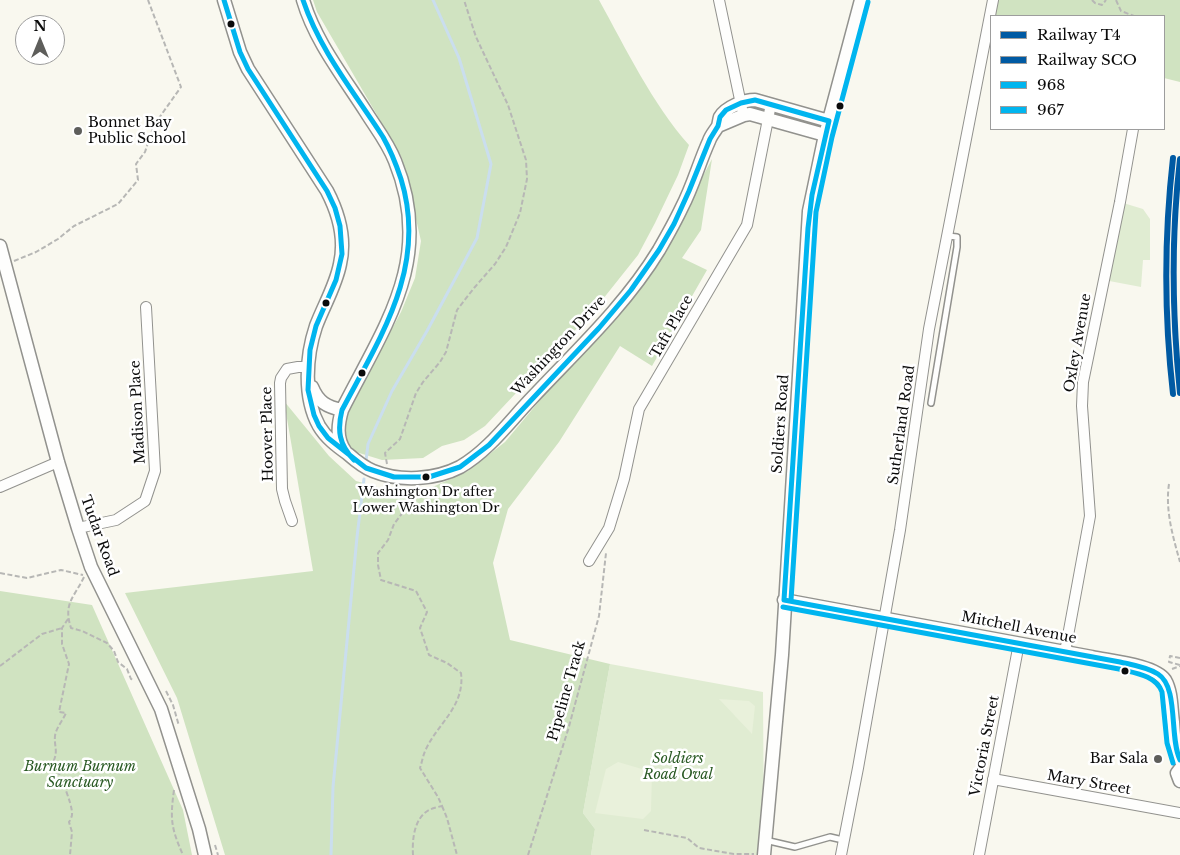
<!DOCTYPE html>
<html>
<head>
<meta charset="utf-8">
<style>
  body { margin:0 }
  #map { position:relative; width:1180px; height:855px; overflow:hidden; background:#f9f8ef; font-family:"Libre Baskerville",serif }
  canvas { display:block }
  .legend { position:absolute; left:990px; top:15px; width:175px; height:115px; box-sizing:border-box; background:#fff; border:1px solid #9d9d9d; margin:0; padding:6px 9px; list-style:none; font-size:15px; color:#0b0b0b }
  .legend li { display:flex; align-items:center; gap:10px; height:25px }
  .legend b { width:25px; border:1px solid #9d9d9d }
  .north { position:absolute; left:15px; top:15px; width:50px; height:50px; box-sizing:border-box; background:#fff; border:1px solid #9d9d9d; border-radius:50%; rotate:0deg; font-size:14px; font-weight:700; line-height:20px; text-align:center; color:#0b0b0b }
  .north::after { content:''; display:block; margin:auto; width:18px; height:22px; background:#5e5e5b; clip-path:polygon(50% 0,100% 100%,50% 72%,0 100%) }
</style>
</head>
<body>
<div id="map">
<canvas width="1180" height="855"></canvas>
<ul class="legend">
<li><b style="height:6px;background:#005aa3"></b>Railway T4</li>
<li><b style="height:6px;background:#005aa3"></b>Railway SCO</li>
<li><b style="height:6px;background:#00b5ef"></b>968</li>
<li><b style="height:6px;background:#00b5ef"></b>967</li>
</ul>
<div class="north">N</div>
</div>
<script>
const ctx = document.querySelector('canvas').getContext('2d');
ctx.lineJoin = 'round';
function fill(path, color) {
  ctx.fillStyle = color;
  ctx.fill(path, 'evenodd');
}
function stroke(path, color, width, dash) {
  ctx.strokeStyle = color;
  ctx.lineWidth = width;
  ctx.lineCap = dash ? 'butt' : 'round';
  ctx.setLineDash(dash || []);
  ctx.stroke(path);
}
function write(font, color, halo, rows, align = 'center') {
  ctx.font = font + ' "Libre Baskerville",serif';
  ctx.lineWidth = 5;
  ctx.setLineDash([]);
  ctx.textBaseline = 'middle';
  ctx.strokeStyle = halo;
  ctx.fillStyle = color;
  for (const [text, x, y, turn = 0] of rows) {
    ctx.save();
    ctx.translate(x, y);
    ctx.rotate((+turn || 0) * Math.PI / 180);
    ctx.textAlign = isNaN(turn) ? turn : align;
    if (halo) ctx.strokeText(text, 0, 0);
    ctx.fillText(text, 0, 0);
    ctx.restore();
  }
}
const green = new Path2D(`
  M1120 202 1143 209 1150 219V260H1143L1141 287 1104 280Z
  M610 664 763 692 764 855H591L595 829 583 813Z`);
const forest = new Path2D(`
  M313 0H599C625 47 653 105 689 145L678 175 655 223 638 255 595 309 485 426 464 440 442 446 423 458 382 460 356 452 348 446 344 437 346 419 348 411 401 312 415 278 421 241 402 158 317 12Z
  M992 0H1180V82L1164 78V16H991Z
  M712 159 701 230 682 258 707 270 652 366 620 346 559 442 508 509 493 563 510 640 610 664 583 813 595 829 591 855H225L177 698 125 593 313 571 284 401 329 456 356 481 400 493 426 490 468 471 505 442 659 258Z
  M0 591 92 605 183 810 192 855H0Z`);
const pitch = new Path2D(`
  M719 699 749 701 755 706 752 734Z
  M618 762 652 772 651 811 643 819 595 813 606 769Z`);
const stream = new Path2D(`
  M366 461 368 444 392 391 427 331 477 238 491 164 459 58 433 0
  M331 855 333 787 357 537 364 479`);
const path = new Path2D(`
  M1092 0 1095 3 1102 5 1106 0
  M1116 0 1121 11 1134 16
  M14 261 36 252 58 239 74 226 118 204 138 180 136 164 145 152 154 125 181 87 148 0
  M387 464 385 453 400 439 416 393 423 382 440 362 446 352 457 310 474 288 495 264 506 247 520 213 527 179 526 160 508 105 476 37 464 0
  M1169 484C1165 510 1173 537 1180 562
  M0 573 27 578 61 570 83 575
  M84 577C74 598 63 603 71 628L82 631 107 643 114 651 118 662 127 669 131 679 134 680
  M68 619 62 628V644L69 664 59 712 66 713C63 720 56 728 55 736 54 746 58 750 54 760 58 773 73 803 72 815 72 816 70 821 69 822L72 832 70 855
  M1180 658 1170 656 1169 662 1180 665
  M0 666 42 634 62 628
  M1172 669 1180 666
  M166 691 173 705 179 726
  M174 790C170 819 171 828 183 855
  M442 806 447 818 457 855
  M644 830 687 838 699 848 734 854H754
  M215 845 218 855
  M413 855C412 840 414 818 429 810 433 808 438 807 442 806L438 797 420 768C422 762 423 755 426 749 439 722 465 706 461 673L447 663 429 655 420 628 427 612 416 591 381 580 378 565V553L388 540 394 524 412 500 418 489
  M528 855 568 730 599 616 606 553`);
const service = new Path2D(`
  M931 403 957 247V237L948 236
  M765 840 795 847 830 837 843 840`);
const minor = new Path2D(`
  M719 0 742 109
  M0 487 58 462
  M292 521 285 501 282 489 280 383 281 378 287 369 298 367H309
  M78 528 116 520 145 501 155 471 146 307
  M589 561 609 528 624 479 639 409 747 225 771 104
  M1065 652 1090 516 1082 406 1083 382 1120 202 1133 129
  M993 779 1180 813
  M841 855 858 768 900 530 929 329 993 0
  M979 855 1019 643`);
const tertiary = new Path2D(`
  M224 0 240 52 248 69 327 191C339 214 346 238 340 264 336 285 324 305 316 326 306 356 303 397 319 426 326 438 337 446 348 454 356 461 363 467 373 471 400 482 435 480 460 467 488 451 509 422 531 399 575 352 625 306 659 250 667 236 675 222 682 207 693 186 699 163 709 141 711 135 715 131 718 126 719 123 719 120 720 117 726 107 744 100 755 100L829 121
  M303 0C315 41 343 76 366 112 376 128 388 143 395 161 435 259 385 325 342 410 338 424 336 438 345 451
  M718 126 744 115 750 114 825 135
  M0 246 58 462 78 528 91 567 161 709 199 829 205 855
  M312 387C318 402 327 407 342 410
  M784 600 1092 657C1110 661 1155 665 1165 680 1172 692 1171 709 1173 722 1174 735 1174 749 1180 760
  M1180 769 1177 773 1180 781
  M764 855 782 655 809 211 825 135 861 0`);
const bus1 = new Path2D(`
  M224 0 240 52 248 69 327 191 335 208 340 226 342 254 336 280 316 326 310 350 308 390 314 415 319 426 328 438 366 468 394 477H429L460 467 489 445 599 328 631 290 659 250 674 224 689 191 710 139 718 126 720 117 726 110 741 103 755 100 829 121 812 195 808 228 784 600
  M303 0C320 51 354 92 383 137 391 151 396 164 401 179 428 266 381 336 342 410 337 430 339 445 354 460
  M784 600 1120 662C1133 665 1147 667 1158 674 1179 687 1169 737 1180 760`);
const bus2 = new Path2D(`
  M791 600 816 212 832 137 868 2
  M783 607 1119 669C1134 673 1156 675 1162 692L1167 743 1173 763`);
const rail1 = new Path2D(`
  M1180 159C1171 237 1172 315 1180 393`);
const rail2 = new Path2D(`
  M1173 394C1164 315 1164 237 1173 158`);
const markers = [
  [231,24,4.5,"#0b0b0b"],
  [840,106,4.5,"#0b0b0b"],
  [78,131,5,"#5e5e5b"],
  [326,303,4.5,"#0b0b0b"],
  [362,373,4.5,"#0b0b0b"],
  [426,477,4.5,"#0b0b0b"],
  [1125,671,4.5,"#0b0b0b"],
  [1158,759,5,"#5e5e5b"]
];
const busNames = [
  ["Washington Dr after",426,492],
  ["Lower Washington Dr",426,508]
];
const poiNames = [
  ["Bonnet Bay",88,123],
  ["Public School",88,139],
  ["Bar Sala",1148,759,"right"]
];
const streetNames = [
  ["Taft Place",672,327,-60],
  ["Oxley Avenue",1078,343,-80],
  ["Washington Drive",559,346,-47],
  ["Madison Place",138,412,-93],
  ["Soldiers Road",781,424,-86],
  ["Sutherland Road",902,425,-82],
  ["Hoover Place",268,434,-91],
  ["Tudar Road",99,536,70],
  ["Mitchell Avenue",1019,628,11],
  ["Pipeline Track",567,691,-74],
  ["Victoria Street",985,746,-79],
  ["Mary Street",1089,783,10]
];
const parkNames = [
  ["Soldiers",678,759],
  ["Road Oval",678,775],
  ["Burnum Burnum",80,767],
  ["Sanctuary",80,783]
];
fill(green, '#e0ecd2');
fill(forest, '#d0e3c1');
fill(pitch, '#e9f1db');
stroke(stream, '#cadeee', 3);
stroke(service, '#92928e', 8);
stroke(minor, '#92928e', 12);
stroke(tertiary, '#92928e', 15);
stroke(path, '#b7b7b5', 2, [5, 2.5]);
stroke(service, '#fefefd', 5);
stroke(minor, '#fefefd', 10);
stroke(tertiary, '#fefefd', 12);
stroke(bus1, '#00b5ef', 5);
stroke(bus2, '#00b5ef', 5);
stroke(rail1, '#005aa3', 6);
stroke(rail2, '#005aa3', 6);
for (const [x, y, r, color] of markers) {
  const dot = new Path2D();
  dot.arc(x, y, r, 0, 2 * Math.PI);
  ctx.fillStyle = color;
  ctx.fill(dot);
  stroke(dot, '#fff', 2);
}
write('13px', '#0b0b0b', '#fff', busNames);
write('14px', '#0b0b0b', '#fff', poiNames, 'left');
write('14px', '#0b0b0b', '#fff', streetNames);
write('italic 14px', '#2a5a24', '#fff', parkNames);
</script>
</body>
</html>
